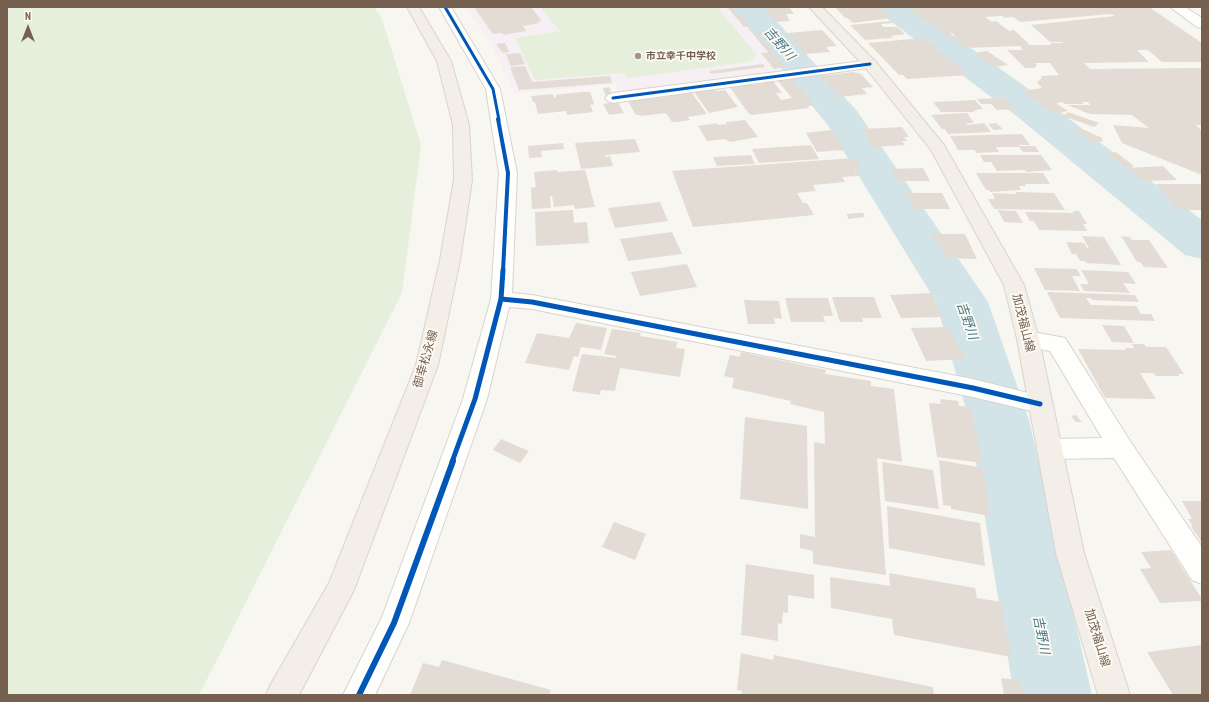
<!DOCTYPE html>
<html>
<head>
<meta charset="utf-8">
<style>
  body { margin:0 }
  #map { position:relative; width:1209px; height:702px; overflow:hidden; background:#f8f6f0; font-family:"PT Sans Narrow",sans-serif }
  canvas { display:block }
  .frame { position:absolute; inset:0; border:8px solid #766151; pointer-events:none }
  .north { position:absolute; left:8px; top:8px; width:40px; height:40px; -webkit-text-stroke:3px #fefbf4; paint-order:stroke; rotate:0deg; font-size:11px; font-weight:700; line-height:16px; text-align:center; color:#766151 }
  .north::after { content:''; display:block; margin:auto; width:14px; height:18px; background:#766151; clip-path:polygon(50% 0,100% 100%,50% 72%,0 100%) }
</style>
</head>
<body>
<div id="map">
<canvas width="1209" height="702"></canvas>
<div class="frame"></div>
<div class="north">N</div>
</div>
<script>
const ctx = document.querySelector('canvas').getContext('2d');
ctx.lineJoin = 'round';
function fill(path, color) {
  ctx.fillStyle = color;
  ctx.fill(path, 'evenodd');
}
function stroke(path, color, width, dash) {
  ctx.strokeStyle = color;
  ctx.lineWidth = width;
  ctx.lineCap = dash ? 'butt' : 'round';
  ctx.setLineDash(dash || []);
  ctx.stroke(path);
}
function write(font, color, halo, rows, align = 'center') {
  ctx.font = font + ' "PT Sans Narrow","Noto Sans JP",sans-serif';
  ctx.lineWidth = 3.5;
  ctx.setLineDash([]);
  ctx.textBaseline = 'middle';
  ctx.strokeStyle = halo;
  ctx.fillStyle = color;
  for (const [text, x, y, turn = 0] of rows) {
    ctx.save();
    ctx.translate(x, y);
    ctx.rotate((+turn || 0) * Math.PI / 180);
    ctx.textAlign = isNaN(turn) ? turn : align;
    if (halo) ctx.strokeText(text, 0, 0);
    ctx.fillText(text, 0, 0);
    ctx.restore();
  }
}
const education = new Path2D(`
  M465 7H737L792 70 619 92 615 84 515 93 490 42Z`);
const green = new Path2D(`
  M7 7H374L382 19 421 145 402 293 199 695H7Z
  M540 7H717L757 55 749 62 627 78 624 73 535 80 515 38 560 31Z`);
const river = new Path2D(`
  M731 7H764L857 111 988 302 1029 420 1092 695H1014L969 420 936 302 827 124Z
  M876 7H913L1047 102 1202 220V259L1185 255 1019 118 881 14Z`);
const building = new Path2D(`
  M474 7H531L542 21H538L540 23 523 26 526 31 503 35 502 33 493 34Z
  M727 7H732L750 26 744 27Z
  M764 7H789L794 14H786L790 21 775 22Z
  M835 7H879L889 14H886L891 18 853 23 847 18H845Z
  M1149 7 1202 43V62H1162L1148 50H1137L1149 62 1084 63 1090 69 1200 68 1202 70V125H1196L1202 131V175L1122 143 1113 125 1149 128 1132 115 1090 114 1067 105H1090L1088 102H1082L1084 104H1064L1063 102 1056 103 1068 111 1054 114 1022 91 1042 88 1037 82 1042 78 1041 76 1059 75 1050 63H1035L1037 65 1034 68H1025L1007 50H1023L1020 46 965 48 952 33H949L955 39H950L937 28H939L934 24 930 25 908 8ZM1111 14 1115 16 1031 25 1050 42H1062L1063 43H1050L1051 45H1030L1014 30 1009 31 996 21 992 22 985 17 1002 16 1005 18 1013 17 1020 22Z
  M891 21 893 23 881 24 883 27H897L905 34 891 36 893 38 865 40 850 25Z
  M822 30 837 46 826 47 830 52 805 54 787 33Z
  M753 33H758L772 50 767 51Z
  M923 38 963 70 968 75 907 79 903 75H899L868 43Z
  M505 43 509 52 503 53 496 44Z
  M987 51 1008 65 995 67 975 53Z
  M772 52 785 67 774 69 761 53Z
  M520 53 525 64 511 66 506 54Z
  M763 64 765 67 711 74 709 71Z
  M525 66 532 82 610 76 612 83 519 90 510 67Z
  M853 72 861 74 873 87 862 88 867 94 839 97 820 76Z
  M792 79 815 105 808 106 809 108 752 115 749 114 729 86 763 84 761 82 773 81 782 93H776L781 100 792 98 777 80Z
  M609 87 612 94 605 95 603 88Z
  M715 89 716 91 725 90 738 107 709 113 694 92Z
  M582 92H590L594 104 590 105 593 112 567 115 566 111 538 114 535 102H533L531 96 553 94 554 98 556 97V95L562 94Z
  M691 92 707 114 688 117 690 120 677 122H672L666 113 641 116 640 115H636L627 100 651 97 652 99 683 94 682 93Z
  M1003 98 1018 109 997 110 991 104H981L977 99Z
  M975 100 983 109 975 110 976 111H973L974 112H941L933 102Z
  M618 102 624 113 609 115 603 104Z
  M1068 112 1099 123 1094 127 1063 116Z
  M967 113 974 123H966L968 125 984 123 991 132 948 134 945 129H942L931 115Z
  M745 120 758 137 730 142 725 139 707 141 698 126 717 123 718 125 727 124 726 122Z
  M996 123 1003 129 994 130 988 124Z
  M902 127 909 137H904L907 141H902L905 145 872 147 862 129Z
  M1078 127 1102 138 1103 141 1093 143 1074 128Z
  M830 130 833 132 845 150 817 152 806 133Z
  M1022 134 1030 145H1018L1019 146H1035L1039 152H1023L1019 147H996L999 152 976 153 975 150H958L950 136Z
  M635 139 640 152 605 155V157L610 156 613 166 581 169 575 143Z
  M563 143 564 149 541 151 542 157 529 158 528 146Z
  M811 145 819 159 759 163 752 149Z
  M1116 152 1134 166 1124 167 1106 153Z
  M751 155 755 164 717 166 713 157Z
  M980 155H1041L1052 170 1026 172 1025 170 997 171 991 162H984Z
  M854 158 861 169H854L859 176 842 177 845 182 813 185 816 191 797 193 803 203H807L814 215 693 227 672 171Z
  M1163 166 1177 180 1142 181 1128 168Z
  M923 168 930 181H896L890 169Z
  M557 170V172L585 170 595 207 575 209 574 205 554 207 552 196H550L551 208 532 209 531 188 536 187 534 172Z
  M976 173H1043L1050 184H1025L1026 186H1019L1021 190 990 192 989 190H986Z
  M1156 184H1202V210H1178Z
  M1015 192 1054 193 1065 210 994 209 988 199H995L992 193 1016 194Z
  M904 193H942L950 209H914L910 199H907Z
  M660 202 668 221 615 228 608 208Z
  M573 210 574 223 587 222 589 243 536 246 535 212Z
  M998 210 1016 211 1023 223 1004 222Z
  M1073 211H1079L1087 224H1083L1087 231 1039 230 1034 221H1030L1025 212 1074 213Z
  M857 213H863L865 217 848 219 847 214Z
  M672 232 682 254 628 261 620 239Z
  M932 234H965L977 259 948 258 945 256 940 245H937Z
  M1082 236 1104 237 1121 265 1086 263 1085 261H1080L1076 254H1072L1066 242 1084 243 1087 248H1089Z
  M1121 236 1130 237 1132 240H1149L1168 268 1144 267 1140 262H1137Z
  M687 264 697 287 640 296 631 272Z
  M1034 268 1077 269 1081 276H1072L1080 291 1045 290Z
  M1081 270 1128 272 1136 284 1123 283 1130 293 1084 291 1080 284H1089Z
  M1047 292 1135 295 1139 302 1092 300 1091 298H1086L1091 305 1136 306 1141 314H1151L1155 321 1060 318Z
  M931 293 943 317 901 318 890 295Z
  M832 297H874L882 318H862L863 322H840Z
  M785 298H828L833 316H823L825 322H791Z
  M744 300 779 301 782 319 774 318 775 324H748Z
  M576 323 607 328 601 350 581 347 578 357 574 356 569 370 525 363 537 333 569 338Z
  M1102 325 1124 326 1134 343 1112 342Z
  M948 327 965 359 926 361 911 328Z
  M612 329 641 333 640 336 677 342 676 348 685 349 680 377 620 368 615 391 601 390 600 395 572 391 582 354 616 358V356L604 354Z
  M1132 344H1144L1146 347H1166L1184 374H1178L1179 376H1156L1154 373H1140L1156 399 1105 398 1078 349 1126 350 1125 348H1134Z
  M741 352 826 370 825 374 871 381V386L894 389 902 462 877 458 886 575 813 564V551L800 548V534L815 537 814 442 825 444 824 412 790 404 791 401 732 388 734 378 724 376 730 355 740 357Z
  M940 399 958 401 959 406 971 407 982 463 937 457 929 403 941 404Z
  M1076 415 1082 422H1076L1071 416Z
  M745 417 807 426 808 509 740 499Z
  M501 439 529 451 520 463 493 450Z
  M939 460 983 468 990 516 951 509V506L943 505Z
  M882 462 933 470 939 509 885 501Z
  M1182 501H1202V543L1191 526H1193L1188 519H1192Z
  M887 506 980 523 985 566 889 548Z
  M614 522 646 534 635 560 602 547Z
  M1171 550 1202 599V601L1160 603 1140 569 1151 568 1141 552Z
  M746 564 814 575V599L788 595V613L783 612 782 624 778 623V641L741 635Z
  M889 573 975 588 977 598 1001 602 1011 657 894 635 892 619 831 608 830 577 890 586Z
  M1202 645V695H1173L1147 652Z
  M741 653 773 660 774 655 933 687 934 695H741L742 691 737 690Z
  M442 660 551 690 549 695H410L423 663 439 667Z
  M1001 678 1019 680 1023 695H1004Z`);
const minor = new Path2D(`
  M439 7H451L500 89 517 173 512 293 532 295 973 379 1048 398 1052 404 1048 410 1040 413 973 397 532 309 509 307 487 399 409 623 375 695H343L382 617 463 399 491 299 499 173 486 89Z
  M1170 7H1185L1202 18V28L1197 27Z
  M870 60 875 61 877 64 875 67 613 103 608 101 605 98 608 95 613 93Z
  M1028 331 1065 338 1130 441 1202 547V584L1192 580 1114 458 1049 459 1040 456 1037 449 1040 442 1049 439 1102 438 1050 351 1020 345 1017 339 1020 333Z`);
const major = new Path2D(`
  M407 7H419L451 61 469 125 472 180 460 260 438 365 354 590 299 695H266L271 684 329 583 416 365 440 260 454 180 453 125 437 61Z
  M809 7H822L875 61 944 145 1024 285 1039 339 1084 553 1130 695H1098L1056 553 1017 339 1004 285 931 150 865 67Z`);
const cyclewayFar3 = new Path2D(`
  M445 7 493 89 499 120
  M613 98 870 64`);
const cyclewayFar2 = new Path2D(`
  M498 119 508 173 503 271`);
const cyclewayFar1 = new Path2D(`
  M501 299 532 302 973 388 1040 404
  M452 462 475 399 501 299 503 270`);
const cycleway = new Path2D(`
  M359 695 394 623 453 461`);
const markers = [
  [638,56,4,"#a49589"]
];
const farPoinames = [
  ["市立幸千中学校",646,56]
];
const streetNames = [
  ["加茂福山線",1023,323,76],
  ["御幸松永線",426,359,-74],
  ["加茂福山線",1097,638,73]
];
const waterNames = [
  ["吉野川",779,44,49],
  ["吉野川",967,321,71],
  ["吉野川",1041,635,79]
];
fill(education, '#f6eff4');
fill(green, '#e5efdc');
fill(river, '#d2e4e8');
fill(building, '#e3dcd5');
stroke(minor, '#d8d3ce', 2);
stroke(major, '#d9d3cd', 2);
fill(minor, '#fefefd');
fill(major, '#f3efe8');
stroke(cyclewayFar3, '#0057b8', 3);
stroke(cyclewayFar2, '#0057b8', 4);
stroke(cyclewayFar1, '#0057b8', 5);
stroke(cycleway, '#0057b8', 6);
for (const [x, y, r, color] of markers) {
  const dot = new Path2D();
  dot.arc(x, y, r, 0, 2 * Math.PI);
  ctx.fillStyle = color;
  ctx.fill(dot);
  stroke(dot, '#fefbf4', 1.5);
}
write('bold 10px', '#766151', '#fefbf4', farPoinames, 'left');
write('12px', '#766151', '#fefbf4', streetNames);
write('italic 13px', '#4c7987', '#fefbf4', waterNames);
</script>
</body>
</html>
